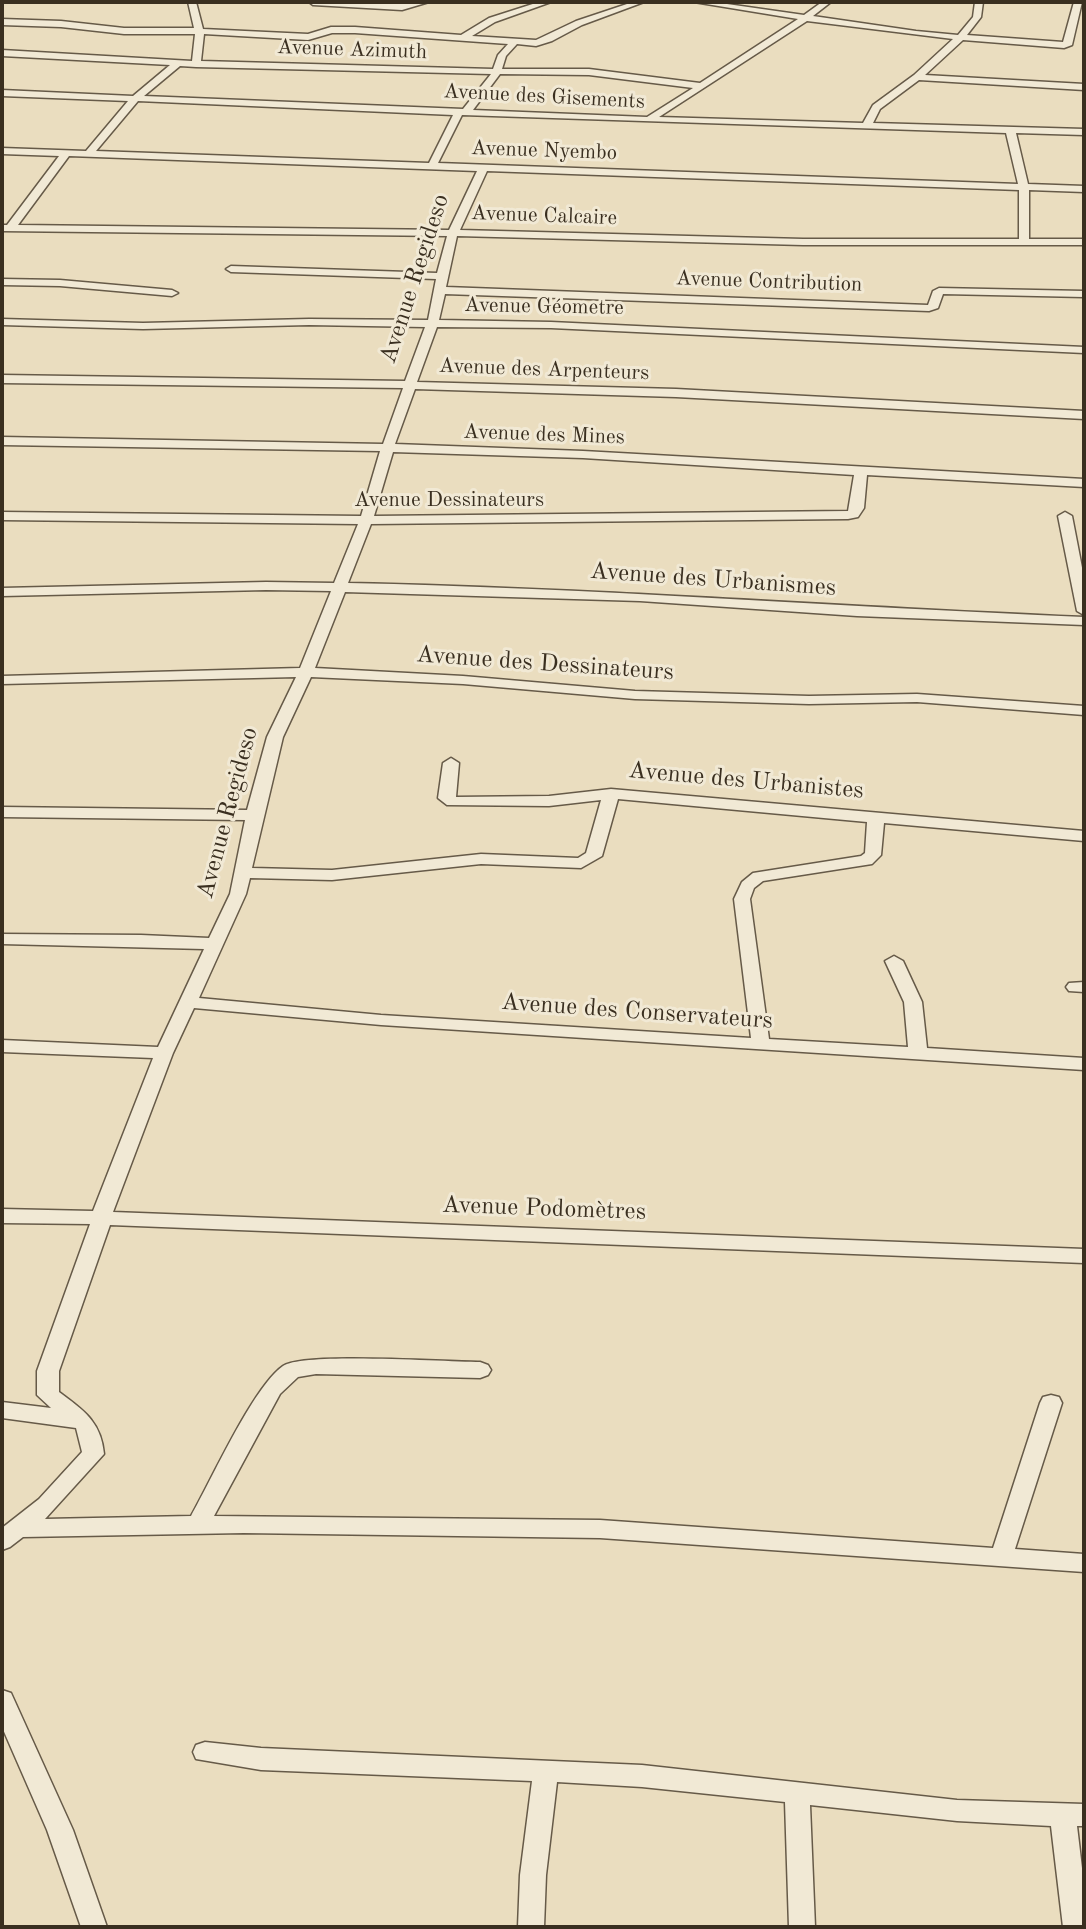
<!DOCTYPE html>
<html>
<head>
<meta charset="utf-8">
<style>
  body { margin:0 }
  #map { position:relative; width:1086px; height:1929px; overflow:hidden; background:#eaddbf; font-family:"Old Standard TT",serif }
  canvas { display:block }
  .frame { position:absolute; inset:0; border:4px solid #3a2f20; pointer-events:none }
</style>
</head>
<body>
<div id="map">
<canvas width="1086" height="1929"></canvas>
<div class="frame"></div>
</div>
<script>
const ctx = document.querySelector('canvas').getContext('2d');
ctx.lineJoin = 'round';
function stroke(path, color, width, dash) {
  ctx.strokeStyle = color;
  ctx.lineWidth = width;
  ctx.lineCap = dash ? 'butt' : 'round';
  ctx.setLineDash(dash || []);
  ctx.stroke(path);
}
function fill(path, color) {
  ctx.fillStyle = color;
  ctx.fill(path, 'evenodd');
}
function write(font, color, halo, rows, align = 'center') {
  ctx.font = font + ' "Old Standard TT",serif';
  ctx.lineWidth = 6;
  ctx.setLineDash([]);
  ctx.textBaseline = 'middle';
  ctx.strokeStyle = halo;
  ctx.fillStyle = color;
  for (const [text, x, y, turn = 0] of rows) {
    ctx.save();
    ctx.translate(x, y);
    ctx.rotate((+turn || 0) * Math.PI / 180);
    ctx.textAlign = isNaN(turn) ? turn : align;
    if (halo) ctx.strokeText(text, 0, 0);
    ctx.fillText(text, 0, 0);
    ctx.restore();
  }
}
const minor = new Path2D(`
  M188 2H196L203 29 308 34 331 27H355L461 35 489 18 539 2H551L495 22 472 36 536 40 576 21 633 2H644L582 25 552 41 536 46 517 44 506 56 502 69H589L700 83 798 19 694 2H713L804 15 822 2H831L813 16 916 31 958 35 973 17 975 2H983L981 17 967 35 1063 42 1074 2H1082L1072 45 1064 48 963 40 925 75 1084 84V90L919 80 880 109 873 123 1084 129V135L1016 133 1028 184 1084 186V192L1029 190V239H1084V245H803L457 236 446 287 928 305 933 291 939 288 1084 291V297L943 294 938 308 929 311 445 294 439 320 551 322 1084 347V353L551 328 437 327 417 382 676 389 1084 411V419L676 397 415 389 395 444 583 451 1084 479V487L867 475 864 508 858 517 848 519 371 524 348 583C594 588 839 607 1084 617V625L857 616 640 601 345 592 315 668 463 676 635 691 809 696 917 694 1084 706V715L917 702 809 704 635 699 463 684 311 677 283 737 252 868 332 870 481 854 578 858 586 853 601 800 549 806 447 805 438 798 443 763 451 758 459 763 456 797 549 796 611 789 1084 831V841L884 823 881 855 872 864 763 881 754 888 750 899 769 1039 908 1047 904 1002 885 961 894 956 903 961 922 1002 927 1048 1084 1058V1070L381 1025 194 1008 173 1053 113 1212 1084 1249V1263L110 1225 59 1371V1392C83 1410 101 1421 104 1454L45 1519 191 1516C211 1481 253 1387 283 1366 303 1352 447 1362 480 1362L488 1365 491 1370 488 1375 480 1378 316 1374 298 1377 280 1394 214 1516 600 1520 993 1548 1040 1403 1043 1397 1051 1395 1059 1397 1062 1403 1015 1549 1084 1554V1572L600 1538 244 1533 23 1537 10 1547 2 1550V1528L39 1499 82 1452 76 1428 2 1418V1402L51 1408 37 1395V1371L90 1224 2 1223V1209L93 1211 153 1058 2 1052V1040L158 1047 204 949 2 944V934L141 935 209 938 230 894 245 820 2 817V807L247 810 267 737 296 677 2 684V676L300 668 331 591 266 590 2 596V588L266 582 334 583 358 524 2 520V512L361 516 380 451 2 445V437L383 444 403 388 2 383V375L405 381 425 327 309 325 143 329 2 325V319L143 323 309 319 428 320 436 279 231 272 226 269 231 266 437 273 447 236 2 231V225H7L59 156 2 154V148L86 151 128 101 2 96V90L133 96 170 65 2 56V50L192 61 195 34H124L61 27 2 25V19L61 21 124 28H194ZM807 21 953 39 914 75 873 105 863 123 659 117ZM332 33H355L508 44 498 55 493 69 201 61 204 34 308 40ZM180 66 196 67 491 74 463 109 144 96ZM500 74 589 75 693 88 647 117 473 110ZM138 101 453 115 429 163 96 151ZM462 115 1006 133 1018 184 438 163ZM69 156 477 171 449 230 18 225ZM487 171 1019 190V239H803L460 230ZM393 452 583 458 854 475 848 511 374 516ZM618 799 867 822 865 853 861 856 753 873 742 882 734 899 751 1038 381 1015 199 998 246 894 250 878 332 880 481 864 581 868 602 856Z
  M309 2 402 4 429 2 402 10 313 5Z
  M2 279 60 280 172 290 178 293 172 296 60 286 2 285Z
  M1065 512 1072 516 1084 578V615L1077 611 1058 516Z
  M1084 982V992L1069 991 1066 987 1069 983Z
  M2 1690 11 1693 73 1830 107 1927H81L47 1830 2 1727Z
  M205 1742 261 1748 642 1765 957 1800 1084 1804V1826H1077L1084 1885V1927H1063L1051 1826 957 1821 810 1805 815 1927H789L785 1802 642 1787 557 1782 546 1875 544 1927H518L520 1875 532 1781 261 1770 196 1759 193 1752 196 1745Z`);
const farStreetnames = [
  ["Avenue Azimuth",352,50,2],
  ["Avenue des Gisements",544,97,3],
  ["Avenue Nyembo",544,151,2],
  ["Avenue Calcaire",544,216,2],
  ["Avenue Contribution",769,282,2],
  ["Avenue Géometre",544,307,1],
  ["Avenue des Arpenteurs",544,370,2],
  ["Avenue des Mines",544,435,2],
  ["Avenue Dessinateurs",449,500]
];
const streetNames = [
  ["Avenue Regideso",415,279,-72],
  ["Avenue des Urbanismes",713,580,4],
  ["Avenue des Dessinateurs",545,664,4],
  ["Avenue des Urbanistes",746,781,5],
  ["Avenue Regideso",228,813,-75],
  ["Avenue des Conservateurs",637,1012,4],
  ["Avenue Podomètres",544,1209,2]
];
stroke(minor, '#665a48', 3);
fill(minor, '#f1e9d5');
write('21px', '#3a2f20', '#f1e9d5', farStreetnames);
write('24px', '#3a2f20', '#f1e9d5', streetNames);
</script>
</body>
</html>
